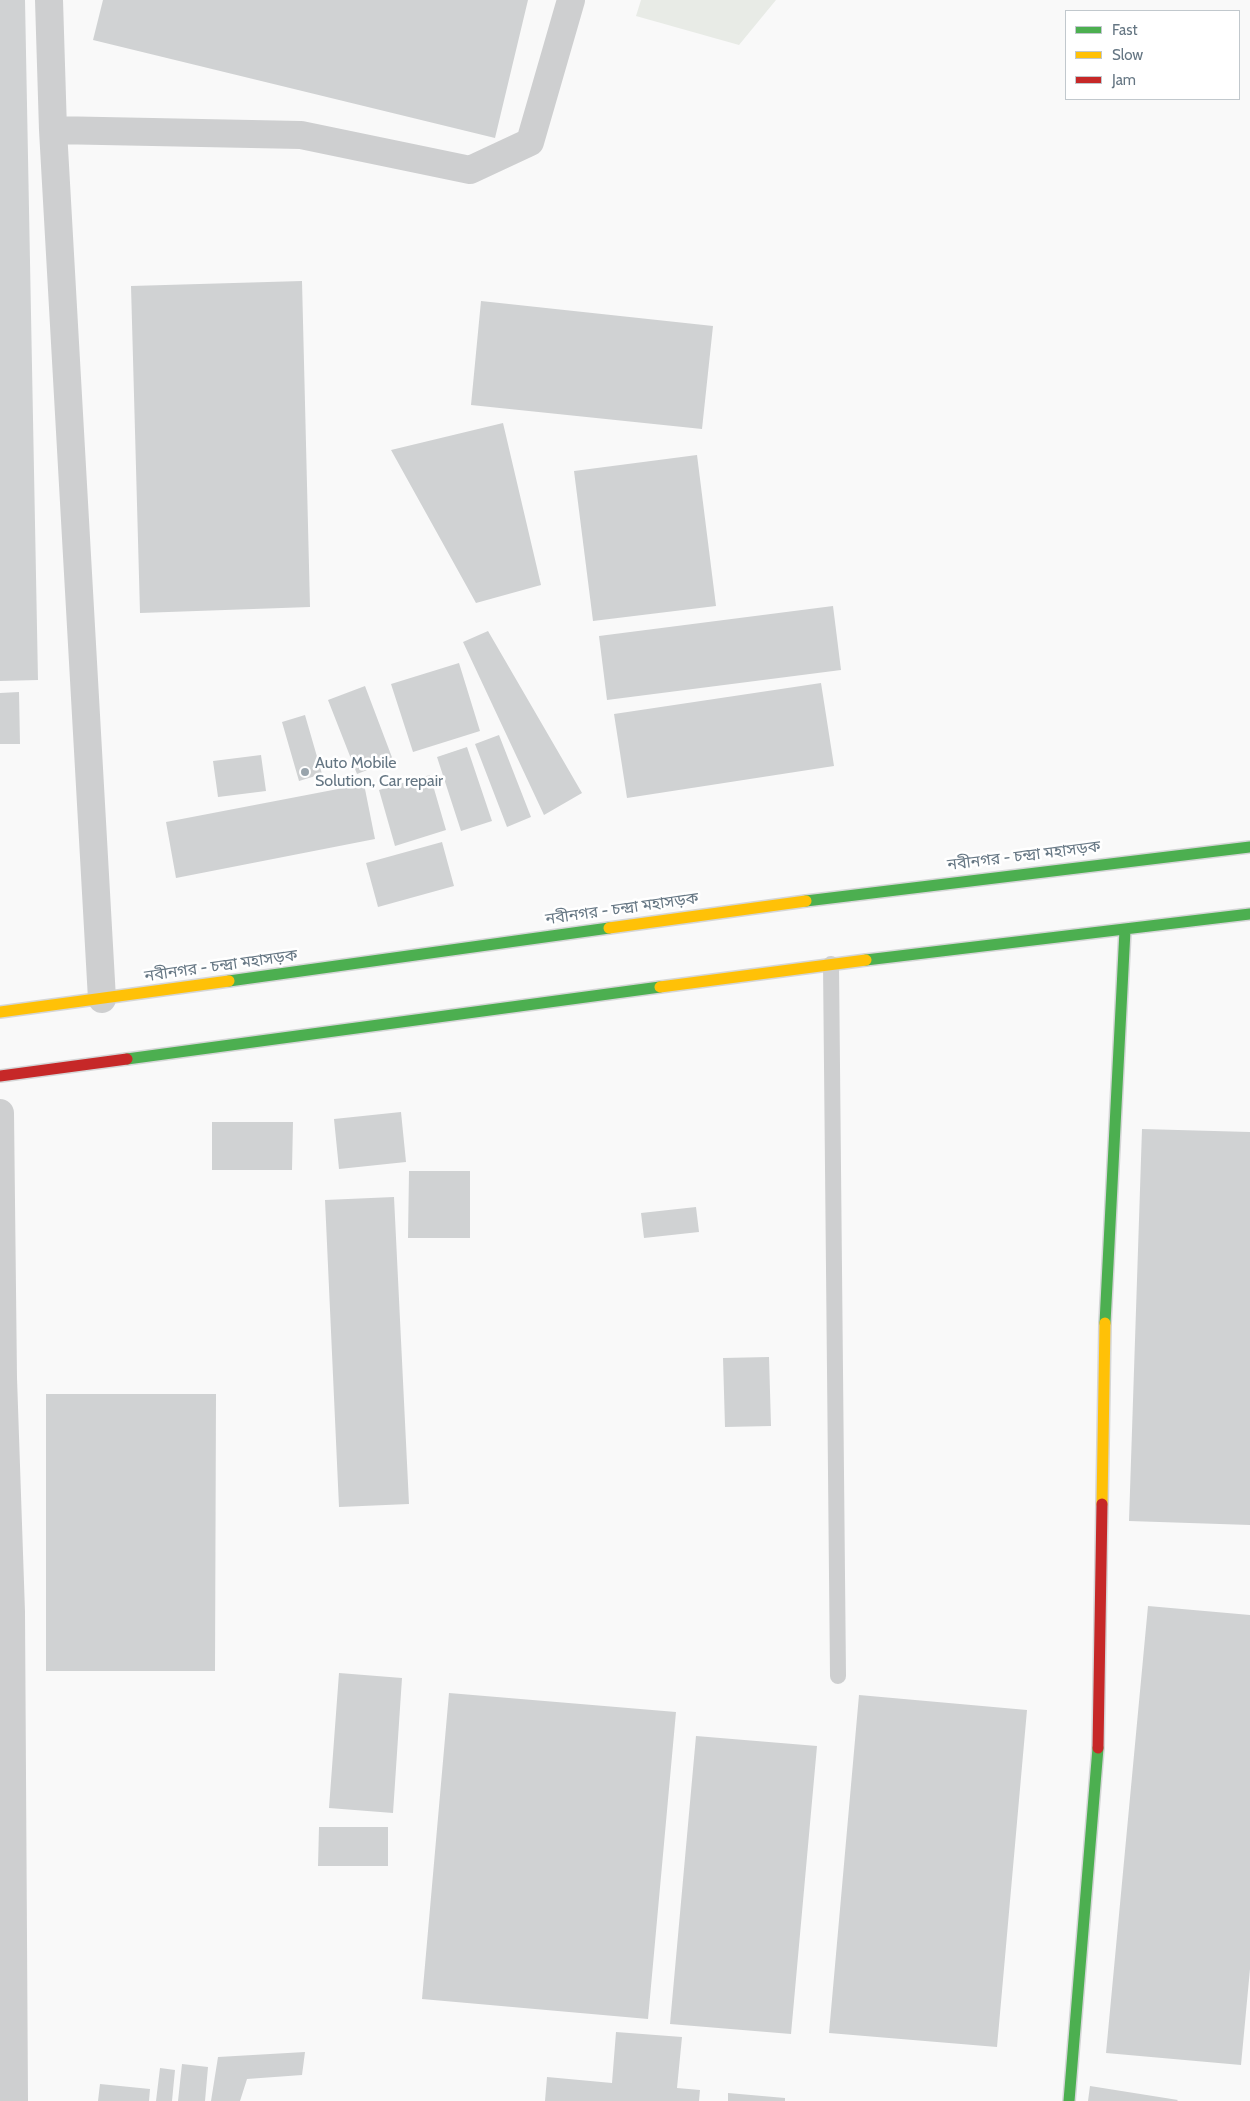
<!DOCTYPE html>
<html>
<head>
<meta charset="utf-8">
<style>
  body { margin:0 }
  #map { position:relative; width:1250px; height:2101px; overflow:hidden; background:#f9f9f9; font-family:Cabin,sans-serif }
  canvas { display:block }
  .legend { position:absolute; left:1065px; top:10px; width:175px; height:90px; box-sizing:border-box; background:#fff; border:1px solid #c1c8cd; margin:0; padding:6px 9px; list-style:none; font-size:15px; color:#657683 }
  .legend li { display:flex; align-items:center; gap:10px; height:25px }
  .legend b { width:25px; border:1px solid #c1c8cd }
</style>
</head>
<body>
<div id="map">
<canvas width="1250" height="2101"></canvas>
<ul class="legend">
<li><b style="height:6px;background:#4caf50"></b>Fast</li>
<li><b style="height:6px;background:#ffc107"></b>Slow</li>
<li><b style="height:6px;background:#c62828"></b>Jam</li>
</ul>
</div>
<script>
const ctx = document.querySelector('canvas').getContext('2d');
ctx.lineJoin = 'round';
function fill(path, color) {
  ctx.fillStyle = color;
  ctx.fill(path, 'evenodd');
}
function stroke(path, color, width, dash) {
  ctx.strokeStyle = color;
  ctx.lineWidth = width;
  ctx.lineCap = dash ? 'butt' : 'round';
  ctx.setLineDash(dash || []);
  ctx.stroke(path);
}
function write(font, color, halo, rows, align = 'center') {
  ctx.font = font + ' Cabin,"Noto Sans Bengali",sans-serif';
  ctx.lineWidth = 5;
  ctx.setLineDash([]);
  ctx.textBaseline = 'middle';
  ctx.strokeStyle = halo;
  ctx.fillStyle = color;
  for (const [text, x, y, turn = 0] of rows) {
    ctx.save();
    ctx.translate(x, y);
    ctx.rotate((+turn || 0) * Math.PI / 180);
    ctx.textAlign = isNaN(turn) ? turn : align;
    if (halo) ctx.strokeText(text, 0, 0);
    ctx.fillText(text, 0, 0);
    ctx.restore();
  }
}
const green = new Path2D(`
  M641 0H776L739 45 636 16Z`);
const building = new Path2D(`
  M0 0H25L38 680 0 681Z
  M103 0H528L495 138 93 40Z
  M302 281 310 607 140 613 131 286Z
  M481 301 713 326 702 429 471 405Z
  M503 423 541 585 476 603 391 450Z
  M697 455 716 606 593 621 574 471Z
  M833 606 841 670 607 700 599 636Z
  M488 631 582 793 544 815 463 642Z
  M459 663 480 731 413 752 391 684Z
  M821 683 834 766 627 798 614 714Z
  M365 686 393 760 357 774 328 700Z
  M19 692 20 744H0V693Z
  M305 715 322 774 299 781 282 722Z
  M499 735 531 817 507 827 475 744Z
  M467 747 492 821 461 831 437 757Z
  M261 755 266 791 218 797 213 761Z
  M430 775 446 830 395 846 379 790Z
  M364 784 375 839 176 878 166 822Z
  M442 842 454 886 378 907 366 863Z
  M401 1112 406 1162 339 1169 334 1119Z
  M212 1122H293L292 1170H212Z
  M1142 1129 1250 1132V1525L1129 1521Z
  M409 1171H470V1238H408Z
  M394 1197 409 1504 339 1507 325 1200Z
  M696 1207 699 1232 644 1238 641 1213Z
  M769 1357 771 1426 725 1427 723 1358Z
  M46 1394H216L215 1671H46Z
  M1148 1606 1250 1615V1969L1241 2065 1106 2053Z
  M339 1673 402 1678 393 1813 329 1808Z
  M449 1693 676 1712 648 2019 422 1999Z
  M859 1695 1027 1710 997 2047 829 2033Z
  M696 1736 817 1746 791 2034 670 2024Z
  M319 1827H388V1866H318Z
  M616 2032 682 2037 677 2088 700 2090 699 2101H545L547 2077 612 2083Z
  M305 2052 302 2075 247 2079 240 2101H211L218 2057Z
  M182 2064 208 2067 205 2101H178Z
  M160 2068 175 2070 172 2101H156Z
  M100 2084 150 2089 149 2101H98Z
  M1090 2086 1178 2100 1177 2101H1088Z
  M728 2093 785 2098V2101H728Z`);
const lane = new Path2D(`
  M831 964 838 1676`);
const street = new Path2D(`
  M49 0 53 130 102 999
  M53 130 301 135 470 170 530 142 571 0
  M0 1113 3 1378 11 1612 14 2101`);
const fast = new Path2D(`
  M806 901 1250 847
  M866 960 1250 914
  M229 981 609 928
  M127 1059 660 987
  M1105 1323 1125 930
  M1069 2101 1098 1748`);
const slow = new Path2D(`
  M609 928 806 901
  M660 987 866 960
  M0 1012 229 981
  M1102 1504 1105 1323`);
const jam = new Path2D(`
  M0 1076 127 1059
  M1098 1748 1102 1504`);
const markers = [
  [305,772,5,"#99a4ac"]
];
const poiNames = [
  ["Auto Mobile",315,763],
  ["Solution, Car repair",315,781]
];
const streetNames = [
  ["নবীনগর - চন্দ্রা মহাসড়ক",1024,856,-7],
  ["নবীনগর - চন্দ্রা মহাসড়ক",622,909,-8],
  ["নবীনগর - চন্দ্রা মহাসড়ক",221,966,-8]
];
fill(green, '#e8ebe6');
fill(building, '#d0d2d3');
stroke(fast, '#d5d6d7', 14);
stroke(slow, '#d5d6d7', 14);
stroke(jam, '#d5d6d7', 14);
stroke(lane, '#cecfd0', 16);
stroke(street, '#cecfd0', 28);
stroke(fast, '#4caf50', 11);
stroke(slow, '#ffc107', 11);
stroke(jam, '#c62828', 11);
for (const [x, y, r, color] of markers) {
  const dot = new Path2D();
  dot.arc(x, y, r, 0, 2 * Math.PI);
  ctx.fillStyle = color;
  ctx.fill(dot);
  stroke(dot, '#fff', 2);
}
write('16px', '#657683', '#fff', poiNames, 'left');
write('16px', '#657683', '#fff', streetNames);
</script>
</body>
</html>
